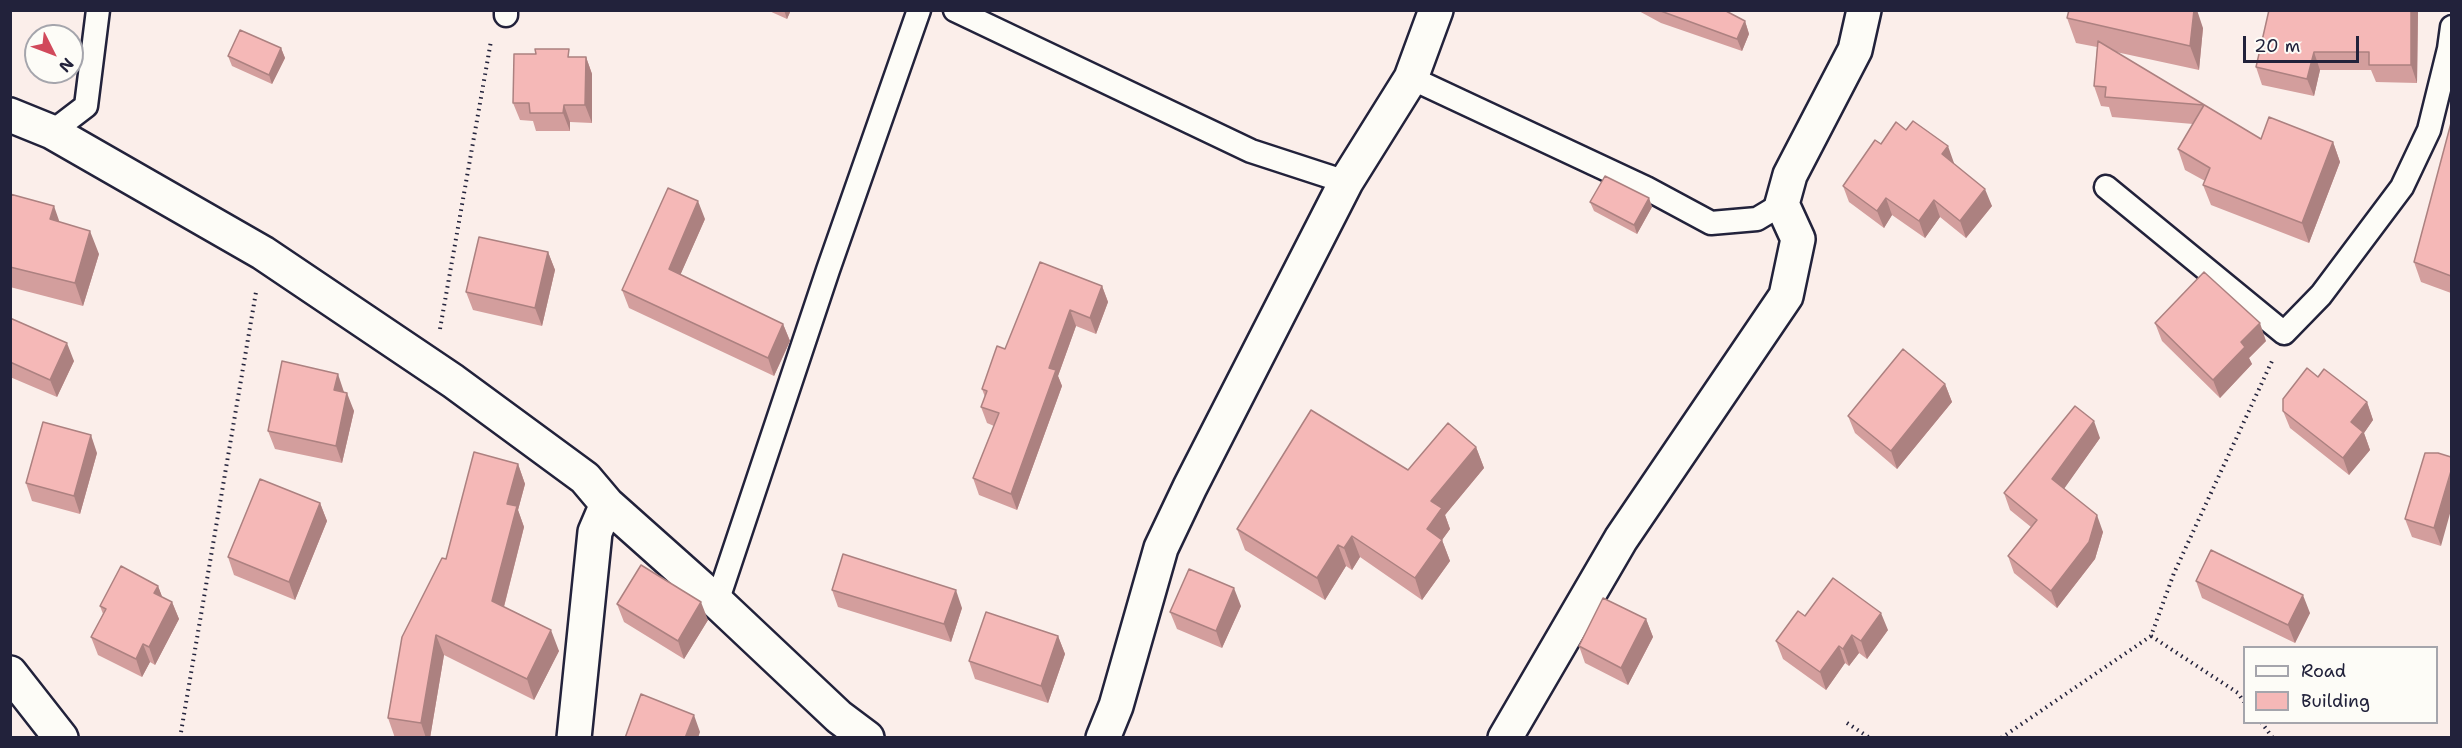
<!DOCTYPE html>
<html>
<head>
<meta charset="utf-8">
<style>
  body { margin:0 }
  #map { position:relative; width:2462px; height:748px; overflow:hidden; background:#fbeeea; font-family:"Shantell Sans",sans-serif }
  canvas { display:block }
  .frame { position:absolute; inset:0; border:12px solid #22223b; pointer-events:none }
  .legend { position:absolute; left:2243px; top:646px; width:195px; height:78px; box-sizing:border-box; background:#fdfcf7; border:2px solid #a5a5ac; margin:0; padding:8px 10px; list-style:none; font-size:18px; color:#22223b }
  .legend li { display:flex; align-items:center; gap:12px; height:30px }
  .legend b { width:30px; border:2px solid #a5a5ac }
  .north { position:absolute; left:24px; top:24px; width:60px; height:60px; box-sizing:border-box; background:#fdfcf7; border:2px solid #a5a5ac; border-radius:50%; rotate:132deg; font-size:16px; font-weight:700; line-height:24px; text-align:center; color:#22223b }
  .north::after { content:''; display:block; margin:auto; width:21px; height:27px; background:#d1495b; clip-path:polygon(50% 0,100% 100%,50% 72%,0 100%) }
  .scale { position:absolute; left:2243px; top:36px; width:116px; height:27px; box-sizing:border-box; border:3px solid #22223b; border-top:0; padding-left:8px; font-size:18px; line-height:21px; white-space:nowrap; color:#22223b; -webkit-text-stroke:4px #fdfcf7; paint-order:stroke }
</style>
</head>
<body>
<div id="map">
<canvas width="2462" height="748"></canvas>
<div class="frame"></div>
<ul class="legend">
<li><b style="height:8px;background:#fdfcf7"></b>Road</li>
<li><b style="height:16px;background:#f5b8b7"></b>Building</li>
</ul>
<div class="north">N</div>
<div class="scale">20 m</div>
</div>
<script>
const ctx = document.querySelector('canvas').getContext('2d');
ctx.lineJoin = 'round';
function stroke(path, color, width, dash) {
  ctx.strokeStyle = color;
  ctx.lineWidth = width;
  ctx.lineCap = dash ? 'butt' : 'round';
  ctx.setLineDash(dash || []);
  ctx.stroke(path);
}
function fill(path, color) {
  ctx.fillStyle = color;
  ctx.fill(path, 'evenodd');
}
const path = new Path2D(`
  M440 329 491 41
  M2151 636 2238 693 2244 702
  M2261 722 2273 738
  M1847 723 1870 738
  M180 738 256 292
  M2001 738 2151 636 2174 573 2272 361`);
const lane = new Path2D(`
  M955 10 1251 151 1346 182
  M506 15V10
  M1411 78 1646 188 1711 223 1757 219 1782 204
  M52 132 86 106 98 10
  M2106 187 2284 333 2321 295 2402 187 2429 130 2449 49 2452 27
  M717 602 828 270 919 10`);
const street = new Path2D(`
  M10 115 52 132 263 253 453 381 585 478 607 504 717 602 839 717 867 738
  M574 738 595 532 607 504
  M1103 738 1116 706 1161 548 1190 487 1346 182 1411 78 1436 10
  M1505 738 1621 539 1786 296 1798 239 1782 204 1790 175 1855 50 1864 10`);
const secondary = new Path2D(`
  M10 673 61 738`);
const wall = new Path2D(`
  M767 10H791L787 19Z
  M1637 10H1724L1745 21 1749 34 1742 51 1661 23Z
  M2269 10H2418L2417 83 2376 82 2371 70H2320L2314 96 2262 85 2256 67Z
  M2067 18 2203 28 2199 70 2116 52 2261 139 2333 142 2340 162 2309 243 2211 205 2203 185 2205 181 2185 170 2178 149 2193 124 2112 117 2109 107 2101 106 2094 86 2097 47 2076 43Z
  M281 48 285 58 272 84 232 66 228 56Z
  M572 57H586L592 74V123L570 122V131H536L533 121 520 120 513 103Z
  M2451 123V293L2421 282 2414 262Z
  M1906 130 1954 163V164L1992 206 1966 238 1940 217 1925 238 1892 215 1884 228 1849 202 1843 186 1881 144Z
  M10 194 59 222 99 254 83 306 10 287Z
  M1649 198 1652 207 1637 234 1594 211 1590 202Z
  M705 219 680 275 783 324 790 341 774 376 629 308 622 290Z
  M548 252 555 270 542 326 473 310 466 292Z
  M1102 286 1108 302 1096 334 1076 326 1058 376 1062 386 1017 510 979 495 973 478 994 426 987 423 981 407 985 397 982 389 1005 349Z
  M10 318 74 361 57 397 10 377Z
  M2155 323 2266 341 2249 358 2252 364 2220 398 2162 341Z
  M2318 377 2367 402 2373 420 2364 433 2370 450 2349 475 2290 428 2283 411Z
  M1945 384 1952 402 1897 469 1855 433 1848 416Z
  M344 392 354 411 342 463 275 449 268 431Z
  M2100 438 2064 488 2103 532 2095 559 2057 608 2014 573 2008 556 2031 527 2010 510 2004 493Z
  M1476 447 1484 468 1445 515 1450 529 1442 540 1450 561 1422 600 1360 557 1352 570 1346 566 1325 600 1245 550 1237 529Z
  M97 453 80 514 32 501 26 483Z
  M2425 453 2441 546 2412 537 2405 519Z
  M518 464 525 484 518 510 524 527 504 607 559 651 534 700 444 655 430 738H395L388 718 446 559Z
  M320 503 327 521 295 600 234 575 228 557Z
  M2196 581 2310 613 2295 643 2202 598Z
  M158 586 162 597 172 602 179 619 155 665 150 662 142 677 98 655 91 637 103 614 100 606Z
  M832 590 962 608 951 642 838 607Z
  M617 604 708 620 684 659 624 622Z
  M1241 606 1222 648 1177 629 1170 612Z
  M1805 616 1888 630 1867 659 1859 653 1849 666 1845 663 1826 690 1783 659 1776 641Z
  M1646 619 1653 637 1628 685 1585 663 1579 646Z
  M1058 636 1065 654 1048 703 975 679 969 661Z`);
const shadedWall = new Path2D(`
  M784 10H791L787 19Z
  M2194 10H2197L2203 28 2199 70 2190 46Z
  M2411 10H2418L2417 83 2411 65Z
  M1745 21 1749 34 1742 51 1737 39Z
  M281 48 285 58 272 84 269 75Z
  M2314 52 2320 70 2314 96 2307 79Z
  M586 57 592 74V123L585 105Z
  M564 105 570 122V131L563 113Z
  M2333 142 2340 162 2309 243 2302 223Z
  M1948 146 1954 163 1948 171 1942 154Z
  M1985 189 1992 206 1966 238 1960 221Z
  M1649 198 1652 207 1637 234 1634 225Z
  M1886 198 1892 215 1884 228 1877 211Z
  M1934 200 1940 217 1925 238 1919 221Z
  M698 201 705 219 675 287 669 269Z
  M54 206 62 229 50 219Z
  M90 231 99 254 83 306 75 283Z
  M548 252 555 270 542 326 535 308Z
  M1102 286 1108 302 1096 334 1090 318Z
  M1070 310 1076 326 1058 376 1062 386 1017 510 1011 494 1049 368Z
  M2260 323 2266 341 2249 358 2252 364 2220 398 2213 380 2241 342Z
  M783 324 790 341 774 376 768 358Z
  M67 343 74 361 57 397 50 380Z
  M338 374 344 392 341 408 334 390Z
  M1945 384 1952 402 1897 469 1891 451Z
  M347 393 354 411 342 463 336 446Z
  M2367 402 2373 420 2364 433 2370 450 2349 475 2343 458 2351 422Z
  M2094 421 2100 438 2059 496 2052 479Z
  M91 435 97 453 80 514 74 496Z
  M1476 447 1484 468 1445 515 1450 529 1442 540 1450 561 1422 600 1415 578 1427 529 1431 501Z
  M518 464 525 484 518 510 524 527 500 622 492 601 507 504Z
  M2451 471V510L2441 546 2434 528Z
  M320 503 327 521 295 600 289 582Z
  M2097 515 2103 532 2095 559 2057 608 2051 591Z
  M1352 536 1360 557 1352 570 1344 548Z
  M1338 545 1346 566 1325 600 1317 578Z
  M158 586 165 604 154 593Z
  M1234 588 1241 606 1222 648 1216 631Z
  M956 590 962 608 951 642 944 624Z
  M2303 595 2310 613 2295 643 2288 625Z
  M172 602 179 619 155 665 149 647Z
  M701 602 708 620 684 659 678 641Z
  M1881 613 1888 630 1867 659 1861 641Z
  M1646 619 1653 637 1628 685 1621 668Z
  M551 630 559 651 534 700 527 679Z
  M436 635 444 655 430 738H426L421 723Z
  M1852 635 1859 653 1849 666 1843 649Z
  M1058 636 1065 654 1048 703 1041 686Z
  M143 644 150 662 142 677 136 659Z
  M1839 646 1845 663 1826 690 1820 672Z
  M694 715 700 732 698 738H685Z`);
const building = new Path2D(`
  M1658 10H1724L1745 21 1737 39Z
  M2069 10H2194L2190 46 2067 18Z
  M2269 10H2411V65H2369V52H2314L2307 79 2256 67Z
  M240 30 281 48 269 75 228 56Z
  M2098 41 2261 139 2269 117 2333 142 2302 223 2203 185 2210 168 2178 149 2204 105 2105 97 2106 87 2094 86Z
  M535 49H569L568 57H586L585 105H564L563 113H530L529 103H513L514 54H536Z
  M1913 121 1948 146 1942 154 1985 189 1960 221 1934 200 1919 221 1886 198 1877 211 1843 186 1875 140 1881 144 1896 122 1906 130Z
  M2451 123V276L2414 262Z
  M1605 176 1649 198 1634 225 1590 202Z
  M668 188 698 201 669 269 783 324 768 358 622 290Z
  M10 194 54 206 50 219 90 231 75 283 10 267Z
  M479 237 548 252 535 308 466 292Z
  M1040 262 1102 286 1090 318 1070 310 1049 368 1056 370 1011 494 973 478 999 413 981 407 987 391 982 389 997 346 1005 349Z
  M2204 272 2260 323 2241 342 2245 347 2213 380 2155 323Z
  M10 318 67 343 50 380 10 362Z
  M1903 349 1945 384 1891 451 1848 416Z
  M282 361 338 374 334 390 347 393 336 446 268 431Z
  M2307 368 2318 377 2324 369 2367 402 2351 422 2363 432 2343 458 2283 411V399Z
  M2075 406 2094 421 2052 479 2097 515 2089 542 2051 591 2008 556 2037 520 2004 493Z
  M1311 410 1408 470 1448 423 1476 447 1431 501 1442 508 1427 529 1442 540 1415 578 1352 536 1344 548 1338 545 1317 578 1237 529Z
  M43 422 91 435 74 496 26 483Z
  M474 452 518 464 507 504 517 506 492 601 551 630 527 679 436 635 421 723 388 718 402 637 442 558 446 559Z
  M2425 453H2438L2451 457V471L2434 528 2405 519Z
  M260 479 320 503 289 582 228 557Z
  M2211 550 2303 595 2288 625 2196 581Z
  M843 554 956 590 944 624 832 590Z
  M641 565 701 602 678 641 617 604Z
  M121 566 158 586 154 593 172 602 149 647 143 644 136 659 91 637 106 609 100 606Z
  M1189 569 1234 588 1216 631 1170 612Z
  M1833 578 1881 613 1861 641 1852 635 1843 649 1839 646 1820 672 1776 641 1798 611 1805 616Z
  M1603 598 1646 619 1621 668 1579 646Z
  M986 612 1058 636 1041 686 969 661Z
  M641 694 694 715 685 738H625Z`);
stroke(lane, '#22223b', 27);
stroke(street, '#22223b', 38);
stroke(secondary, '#22223b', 38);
stroke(path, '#22223b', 4, [1.5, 4.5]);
stroke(lane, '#fdfcf7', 22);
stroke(street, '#fdfcf7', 33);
stroke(secondary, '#fdfcf7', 33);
fill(wall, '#d39e9d');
fill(shadedWall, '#ac8180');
fill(building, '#f5b8b7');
stroke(building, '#ac8180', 1.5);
</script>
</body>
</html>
